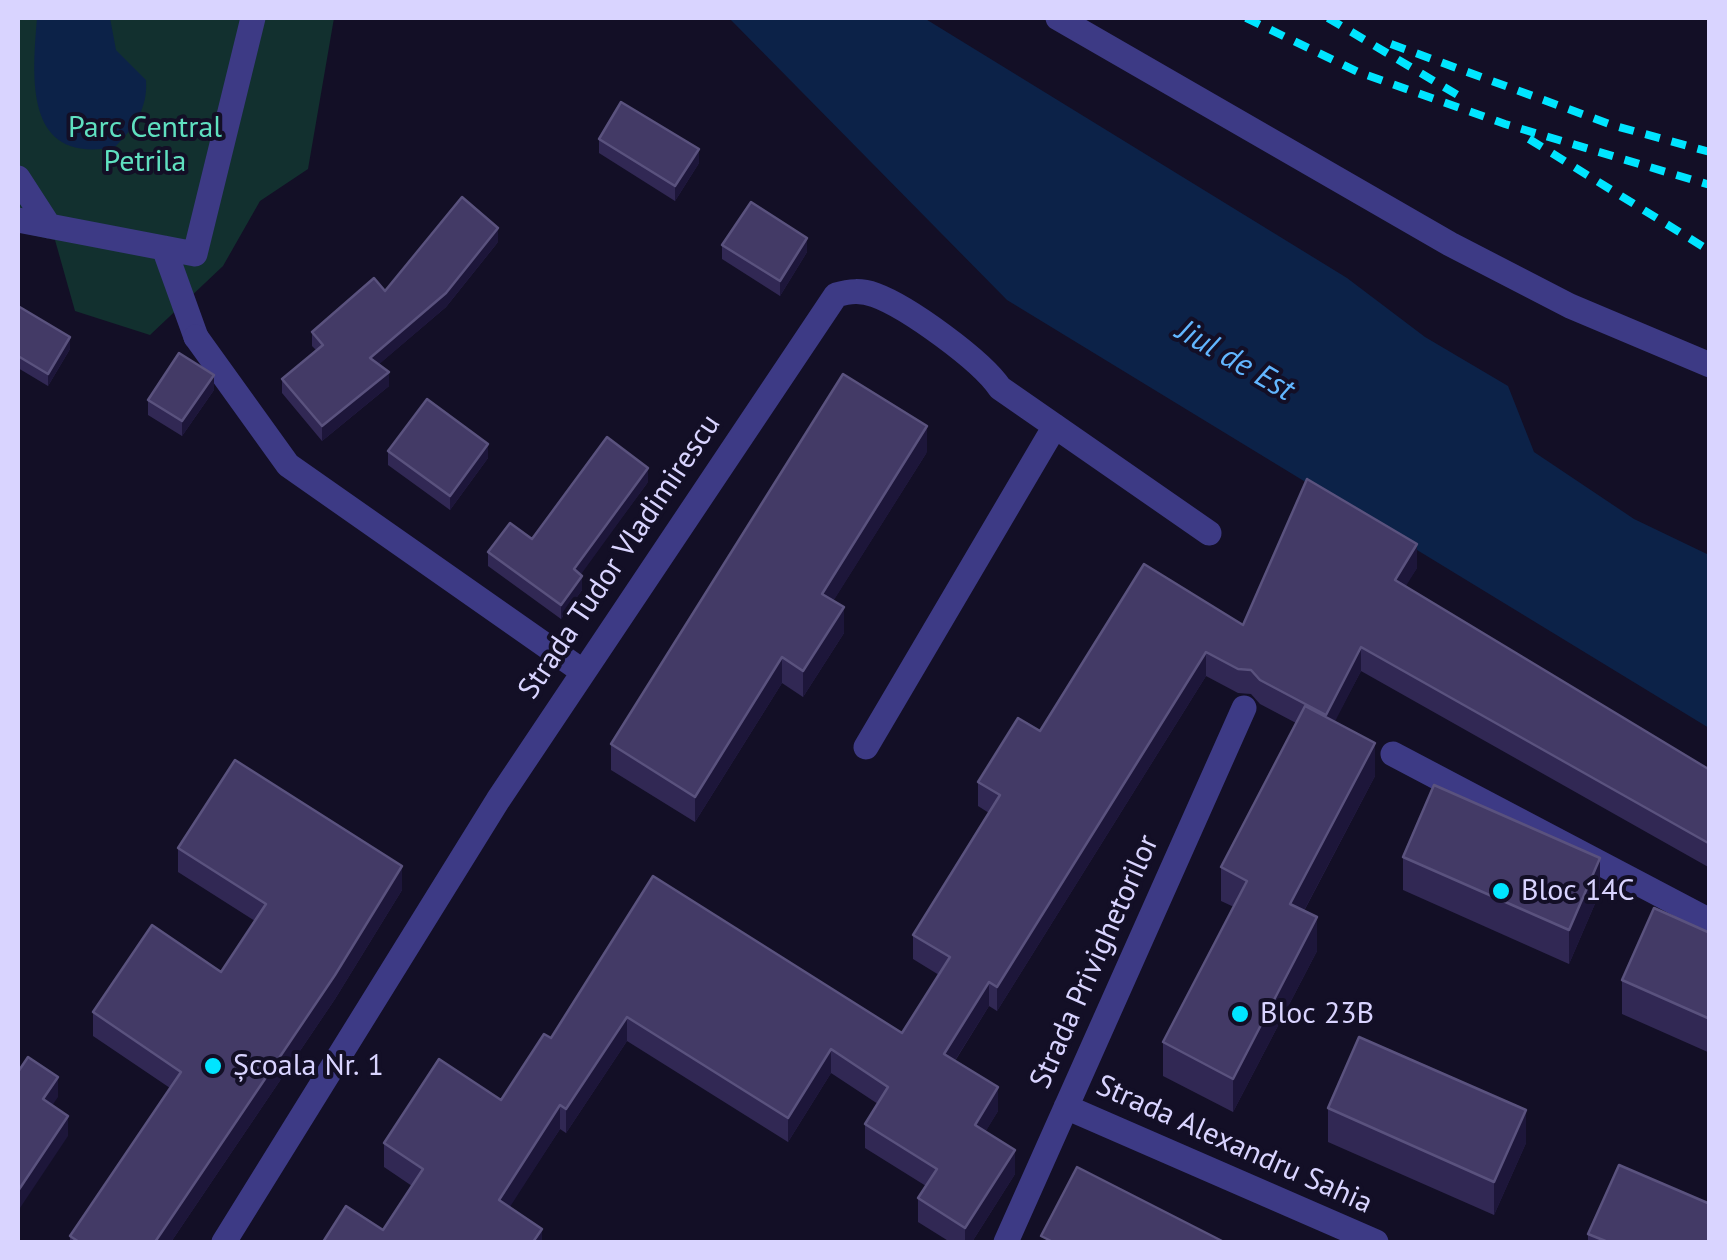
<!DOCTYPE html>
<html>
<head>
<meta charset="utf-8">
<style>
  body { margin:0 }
  #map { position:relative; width:1727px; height:1260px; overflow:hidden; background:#130f26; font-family:"PT Sans",sans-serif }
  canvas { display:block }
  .frame { position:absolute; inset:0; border:20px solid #d9d4ff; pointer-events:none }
</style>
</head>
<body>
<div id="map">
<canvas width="1727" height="1260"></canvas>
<div class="frame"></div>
</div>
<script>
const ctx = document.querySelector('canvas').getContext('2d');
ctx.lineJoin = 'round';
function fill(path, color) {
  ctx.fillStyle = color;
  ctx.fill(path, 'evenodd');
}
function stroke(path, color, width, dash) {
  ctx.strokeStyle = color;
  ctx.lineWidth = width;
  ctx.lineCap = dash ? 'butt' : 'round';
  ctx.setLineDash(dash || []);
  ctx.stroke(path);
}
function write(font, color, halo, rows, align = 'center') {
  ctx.font = font + ' "PT Sans",sans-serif';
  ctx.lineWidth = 8;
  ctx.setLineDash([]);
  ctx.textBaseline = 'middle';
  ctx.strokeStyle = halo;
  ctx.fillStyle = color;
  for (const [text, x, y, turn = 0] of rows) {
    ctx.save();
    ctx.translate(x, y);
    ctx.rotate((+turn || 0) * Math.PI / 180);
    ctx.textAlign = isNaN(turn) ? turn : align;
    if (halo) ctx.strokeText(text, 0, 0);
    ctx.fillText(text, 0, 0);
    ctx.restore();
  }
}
const green = new Path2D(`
  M18 18H334L308 169 260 201 223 266 150 335 75 311 55 240 18 232Z`);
const water = new Path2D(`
  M37 18H110L116 50 146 80C148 109 134 127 115 147 24 165 32 79 37 18Z
  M729 18H924L1347 278 1425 337 1508 386 1534 452 1634 519 1709 555V728L1007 300Z`);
const pedestrian = new Path2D(`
  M18 178 49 226
  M18 220 195 254 253 18
  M164 248 196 337`);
const minor = new Path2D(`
  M196 337 288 465 582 671
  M866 747 1055 426
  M1393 754 1710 921
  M1066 1107 1376 1242
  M224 1242 498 800 836 295C850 291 861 290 875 295 908 307 981 360 1000 388L1209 533
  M1006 1242 1244 708`);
const tertiary = new Path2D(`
  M1058 18 1450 244 1570 306 1710 365`);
const rail = new Path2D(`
  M1246 18 1358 72 1505 124 1710 185
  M1328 18 1466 100
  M1391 44 1612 125 1710 152
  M1529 139 1710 251`);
const wall = new Path2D(`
  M599 139 699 163 675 201 599 153Z
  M498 242 446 307 379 364 389 386 322 441 282 393V379L316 350 312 346V332L385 291Z
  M722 245 807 252 780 296 722 259Z
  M18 306 70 349 48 386 18 368Z
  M214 390 182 436 148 415V400Z
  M388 451 488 458 450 510 388 465Z
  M927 452 833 601 844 633 803 697 782 683 695 822 611 770V744Z
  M648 482 580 574 582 590 561 619 488 566V552L532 539Z
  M1417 568 1405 586 1710 770V868L1361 671 1334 722 1375 776 1304 911 1317 951 1233 1112 1163 1076V1042L1234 907 1221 901V867L1296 723 1260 704 1251 694 1238 693 1206 676 997 1011 989 1006 955 1061 998 1111 985 1132 1015 1174 972 1242H950L918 1222V1198L926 1186 865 1148V1124L878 1104 831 1073 788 1142 627 1041 566 1133 560 1129 509 1207 542 1242 383 1230 412 1186 384 1167V1143L501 1100 551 1038 653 876 902 1033 939 975 913 959V935L989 813 978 806V782L1040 731 1243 625Z
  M178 848 402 890 335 999 171 1242H70V1236L170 1088 93 1036V1012L221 972 255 921 178 872Z
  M1403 857 1600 892 1569 964 1403 890Z
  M1710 933V1053L1622 1014V980Z
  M1328 1108 1526 1143 1494 1215 1328 1142Z
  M1588 1234 1710 1242H1588Z`);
const shadedWall = new Path2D(`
  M699 149V163L675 201V186Z
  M498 228V242L446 307 370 372V358Z
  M807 238V252L780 296V281Z
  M70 337V349L48 386V374Z
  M389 372V386L322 441V426Z
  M214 375V390L182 436V421Z
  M927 426V452L822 619V594Z
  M488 444V458L450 510V496Z
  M648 468V482L574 584V569Z
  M1417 544V568L1395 604V580Z
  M582 576V590L561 619V605Z
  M844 607V633L803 697V671Z
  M1361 647V671L1326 739V715Z
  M1206 652V676L997 1011V987Z
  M782 657V683L695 822V797Z
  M1375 743V776L1290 937V904Z
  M1600 858V892L1569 964V930Z
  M402 866V890L335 999 171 1242H155Z
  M1317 917V951L1233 1112V1079Z
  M989 982V1006L944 1078V1054Z
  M627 1017V1041L566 1133V1109Z
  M831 1049V1073L788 1142V1118Z
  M58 1077V1097L43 1119V1099Z
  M998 1087V1111L975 1149V1125Z
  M560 1105V1129L499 1224V1200Z
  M1526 1110V1143L1494 1215V1182Z
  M68 1116V1136L18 1211V1191Z
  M1015 1150V1174L972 1242H965V1228Z
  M542 1229V1242H533Z`);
const building = new Path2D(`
  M621 102 699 149 675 186 599 139Z
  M462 197 498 228 446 293 370 358 389 372 322 426 282 379 323 345 312 332 374 278 385 291Z
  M751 202 807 238 780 281 722 245Z
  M18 306 70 337 48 374 18 356Z
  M179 353 214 375 182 421 148 400Z
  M843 374 927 426 822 594 844 607 803 671 782 657 695 797 611 744Z
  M427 399 488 444 450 496 388 451Z
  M607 437 648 468 574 569 582 576 561 605 488 552 510 523 532 539Z
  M1307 479 1417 544 1395 580 1710 770V844L1361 647 1326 715 1260 680 1251 670 1238 669 1206 652 997 987 989 982 944 1054 998 1087 975 1125 1015 1150 965 1228 918 1198 937 1169 865 1124 888 1087 831 1049 788 1118 627 1017 566 1109 560 1105 499 1200 542 1229 533 1242H323L346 1206 383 1230 423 1169 384 1143 439 1059 501 1100 544 1034 551 1038 653 876 902 1033 950 957 913 935 1000 795 978 782 1018 718 1040 731 1144 564 1243 625Z
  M1305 706 1375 743 1290 904 1317 917 1233 1079 1163 1042 1247 881 1221 867Z
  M235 760 402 866 335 975 155 1242H79L70 1236 181 1072 93 1012 152 925 221 972 266 904 178 848Z
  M1434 785 1600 858 1569 930 1403 857Z
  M1654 908 1710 933V1019L1622 980Z
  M1359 1037 1526 1110 1494 1182 1328 1108Z
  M28 1057 58 1077 43 1099 68 1116 18 1191V1072Z
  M1619 1165 1710 1204V1242H1608L1588 1234Z
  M1077 1167 1224 1242H1053L1041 1236Z`);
const markers = [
  [1501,891,10,"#00e5ff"],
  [1240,1014,10,"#00e5ff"],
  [213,1066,10,"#00e5ff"]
];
const parkNames = [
  ["Parc Central",145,128],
  ["Petrila",145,162]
];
const streetNames = [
  ["Strada Tudor Vladimirescu",620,557,-56],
  ["Strada Privighetorilor",1095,962,-66],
  ["Strada Alexandru Sahia",1234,1145,24]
];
const poiNames = [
  ["Bloc 14C",1521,891],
  ["Bloc 23B",1260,1014],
  ["Școala Nr. 1",233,1066]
];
const waterNames = [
  ["Jiul de Est",1235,361,30]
];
fill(green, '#12302f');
fill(water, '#0c2248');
stroke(pedestrian, '#3d3a85', 25);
stroke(minor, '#3d3a85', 25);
stroke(tertiary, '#3d3a85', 25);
stroke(rail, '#00e5ff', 8, [15, 12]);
fill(wall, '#312854');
fill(shadedWall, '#1d163a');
fill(building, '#433a66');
stroke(building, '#5a527e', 2.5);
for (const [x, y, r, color] of markers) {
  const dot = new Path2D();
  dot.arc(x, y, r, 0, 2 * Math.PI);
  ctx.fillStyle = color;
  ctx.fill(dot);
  stroke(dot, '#130f26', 4);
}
write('30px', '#5fe0c0', '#130f26', parkNames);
write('30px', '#d9d4ff', '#130f26', streetNames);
write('30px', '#d9d4ff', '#130f26', poiNames, 'left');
write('italic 32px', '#62b6ff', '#130f26', waterNames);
</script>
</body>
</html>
